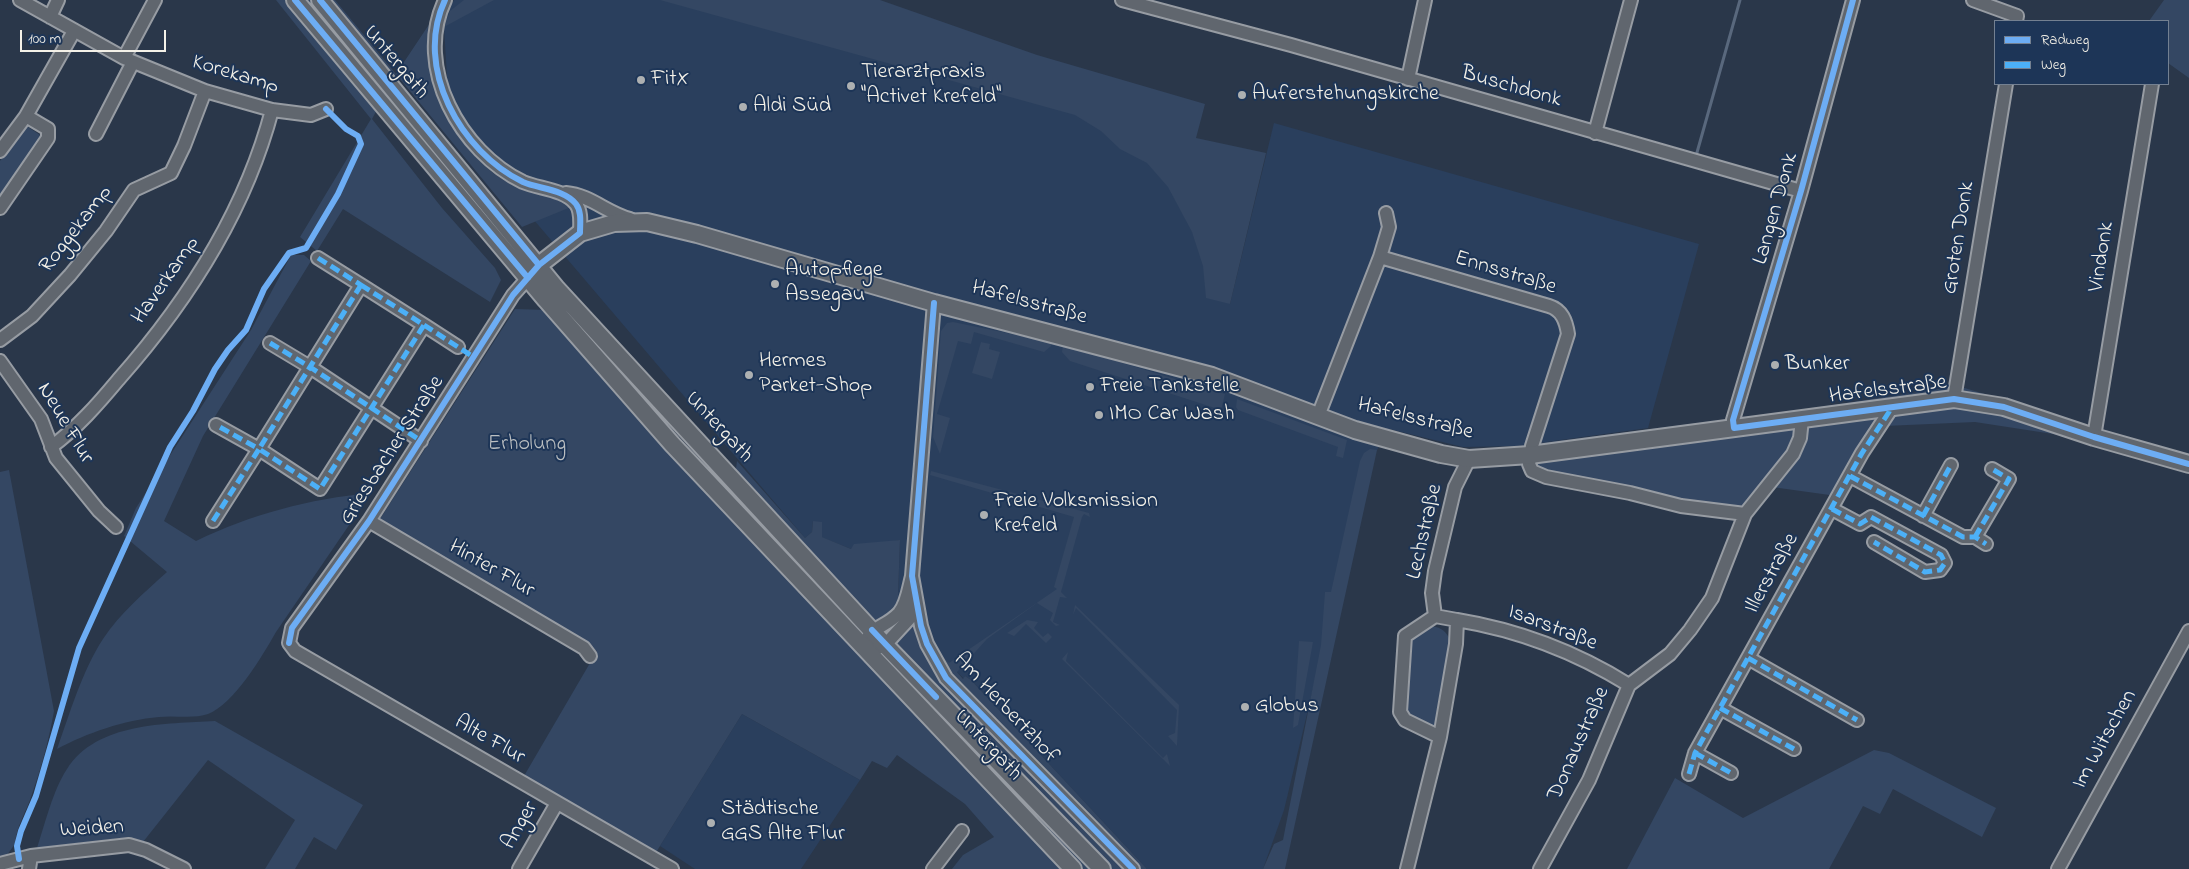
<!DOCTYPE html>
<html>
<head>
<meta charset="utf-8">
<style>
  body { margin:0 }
  #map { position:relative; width:2189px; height:869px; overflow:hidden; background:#2a374a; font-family:"Indie Flower",sans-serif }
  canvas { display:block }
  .legend { position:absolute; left:1994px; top:20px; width:175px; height:65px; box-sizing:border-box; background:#1d3557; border:1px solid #738091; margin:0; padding:6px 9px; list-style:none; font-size:15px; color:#f4f1e8 }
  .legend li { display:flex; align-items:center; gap:10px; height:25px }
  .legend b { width:25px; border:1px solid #738091 }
  .scale { position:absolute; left:20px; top:30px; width:146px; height:22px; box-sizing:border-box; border:2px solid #f4f1e8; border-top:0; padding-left:6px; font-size:15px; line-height:18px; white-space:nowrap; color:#f4f1e8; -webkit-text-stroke:4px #1d3557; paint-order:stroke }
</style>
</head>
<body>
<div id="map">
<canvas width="2189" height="869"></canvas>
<ul class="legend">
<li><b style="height:6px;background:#6dadf4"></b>Radweg</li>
<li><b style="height:6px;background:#4cb0f7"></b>Weg</li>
</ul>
<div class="scale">100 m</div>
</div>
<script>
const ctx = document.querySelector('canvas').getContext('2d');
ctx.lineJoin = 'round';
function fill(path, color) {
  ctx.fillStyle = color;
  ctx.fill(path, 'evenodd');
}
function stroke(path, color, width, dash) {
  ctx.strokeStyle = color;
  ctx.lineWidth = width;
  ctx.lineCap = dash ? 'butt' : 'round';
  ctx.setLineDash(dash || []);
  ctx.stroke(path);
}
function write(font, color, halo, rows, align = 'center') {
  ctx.font = font + ' "Indie Flower",sans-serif';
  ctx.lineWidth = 4;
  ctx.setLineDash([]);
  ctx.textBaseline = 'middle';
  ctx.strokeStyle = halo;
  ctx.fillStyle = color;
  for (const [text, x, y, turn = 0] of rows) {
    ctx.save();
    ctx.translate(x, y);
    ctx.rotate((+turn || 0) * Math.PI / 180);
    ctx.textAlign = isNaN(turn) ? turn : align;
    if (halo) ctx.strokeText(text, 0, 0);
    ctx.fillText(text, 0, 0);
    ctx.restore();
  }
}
const built = new Path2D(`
  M454 0H723L1011 81 1145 141 1230 304 1274 123 1699 244 1648 428 1517 446 1463 447 1389 429 1377 450 1370 451 1284 810 1263 869H1147L971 680 965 676 964 679 918 632 898 597 900 540 851 549 821 537 813 521 812 532 805 538 522 206 472 137 448 93 444 27 446 13Z
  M742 714 860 780 801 869H695L660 846Z`);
const green = new Path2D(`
  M276 0H335L396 74 430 23C430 36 428 52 430 65 439 112 474 172 522 189 536 195 562 194 571 207L522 227 396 74 372 119 442 208 495 268 501 280 490 302 343 209 317 251 300 237 371 119Z
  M464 0H494L444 27 450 11Z
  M660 0H880L1037 55 1205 104 1196 138 1266 153 1230 304 1206 298 1203 266 1192 232 1168 187 1147 163 1120 149 1101 131 1075 115Z
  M2164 0H2189V78L2168 63V21H2149Z
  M25 125 43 137 0 202V161Z
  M291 255H304L311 261 203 436 164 521 196 541C252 514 309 499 371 493L276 632C263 655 234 704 208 714 194 719 174 715 159 717 124 720 87 733 57 749 70 713 82 671 103 639 120 613 144 593 167 572L124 536 136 508 251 330Z
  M515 309 546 310 730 516 737 461 805 538 812 532 813 521 822 522V537L851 549 854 544 900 540 898 597 918 632 949 663 1057 589 1054 587 1074 517 930 475 931 471 1089 513 1090 517 1084 514 1082 517 1061 592 1067 598 1060 597 1053 622 1060 625 1056 626 1050 620 1053 613 1037 603 987 639 957 672 963 679 965 676 971 680 1147 869H952L963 855 994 837 965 804 897 755 887 768 872 761 860 780 742 714 655 854 524 776 597 651 378 522Z
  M953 322 1051 342V346L1044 352 974 332 971 344 958 341 937 414 950 418 940 454 933 437 941 331 947 323Z
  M981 342 990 344 989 349 1000 352 992 379 972 373Z
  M1063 345 1225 394 1221 410 1070 361 1062 352Z
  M1958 386 2071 420 2066 436 1975 422 1885 426 1844 497 1772 487 1749 519 1525 468 1517 446 1793 411Z
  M1237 399 1347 440 1343 458 1336 456 1338 447 1238 410 1236 407Z
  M1370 449 1377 450 1285 869H1263L1274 844 1283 840 1321 645 1325 592H1331L1360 461 1364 453Z
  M9 470 54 711C49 739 42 766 32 794 27 811 16 826 15 844L4 859 0 860V472Z
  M1075 605 1179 705 1177 746 1168 736 1175 733 1177 710 1076 608 1073 615Z
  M1027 620 1038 622 1034 628 1043 637 1048 633 1052 637 1046 643 1026 624 1014 636 1007 633Z
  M1430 626C1438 627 1445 629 1449 638 1454 651 1439 710 1436 727L1430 728 1406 715 1408 651 1413 639Z
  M1299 641 1313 642 1298 725 1293 728Z
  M1068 652 1066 661 1163 758 1167 754 1170 766 1062 659Z
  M215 721 363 805 336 850 314 837 295 869H265L295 820 208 760 143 842 121 838 37 848C45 824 53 790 67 769 97 722 166 724 215 721Z
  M1874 750 1889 753 1996 808 1982 837 1893 789 1880 814 1863 806 1829 869H1627L1675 778 1743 818Z`);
const stream = new Path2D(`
  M1696 156 1740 0`);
const minor = new Path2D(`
  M20 0 124 58 205 91 272 110 311 115 326 109
  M445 0C413 68 461 152 523 182 539 189 564 189 576 204 582 212 580 224 580 233
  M1122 0 1291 45 1801 191
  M1973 0 2017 16 2016 21
  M50 17 58 0
  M124 58 155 0
  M1408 79 1425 0
  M1595 133 1631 0
  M96 134 133 62
  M0 151 26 116
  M566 193C590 195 607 213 630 219
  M0 208 48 138V129L26 116 74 31
  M1380 257 1389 227 1386 213
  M318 258 361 285
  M528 278 513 295 369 521 292 628 289 643 295 651 672 869
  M361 285 424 325 320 489 259 449Z
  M934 303 912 576 921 626 927 644 946 678 1133 869
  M424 325 458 347
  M0 340 32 316 70 275 106 231 134 190 171 173 184 146 205 91
  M270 343 310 367 421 441
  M0 361 41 419 56 458 99 511 116 527
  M1954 399 2006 84
  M1318 416 1380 257 1549 306C1562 310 1566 321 1568 334L1532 446 1529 464 1532 471 1546 477 1630 493 1681 506 1745 514
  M1734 428 1733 420 1801 191 1853 0
  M2094 437 2152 84
  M51 447C77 428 98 404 118 380 188 301 245 212 272 110
  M1850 476 1963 537H1975L1986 544
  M1832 509 1860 524 1871 517 1941 555 1945 563 1940 570 1925 572 1874 542
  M1923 516 1951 465
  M213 521 259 449 216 425
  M369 521 584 648 590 656
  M1975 537 2009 479 1992 469
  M912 576 913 599 909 619 885 645 878 648H863C870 625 884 629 899 613 907 604 909 587 912 576Z
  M1435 616 1405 636 1400 712 1405 720 1440 737
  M1457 620C1518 630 1576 652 1629 685
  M1748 658 1857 720
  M1720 708 1794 749
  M1695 753 1731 773
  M1689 774 1695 753 1862 453 1889 412 1890 407
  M0 864 31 856 129 845 146 850 184 869
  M29 869 31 856
  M519 869 557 803
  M933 869 962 831
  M1407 869 1440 737 1456 644 1457 620 1435 616 1432 593 1435 571 1455 487 1469 459
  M1540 869 1589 780 1629 685 1670 654 1690 630 1712 598 1745 514 1793 454 1800 438 1802 419
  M2058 869 2189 631`);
const major = new Path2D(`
  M295 0 546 300 672 444 1073 869
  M320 0 557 289 885 645 1102 869
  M528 278 539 265 580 233 614 223 647 222 697 234 934 303 1212 376 1355 430 1441 454 1469 459 1530 455 1954 399 2004 407 2094 437 2189 464`);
const quiet = new Path2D(`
  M318 258 361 285
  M361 285 424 325 320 489 259 449Z
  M424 325 475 358
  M270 343 310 367 421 441
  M1850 476 1963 537H1975L1986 544
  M1832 509 1860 524 1871 517 1941 555 1945 563 1940 570 1925 572 1874 542
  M1923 516 1951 465
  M213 521 259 449 216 425
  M1975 537 2009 479 1992 469
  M1748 658 1857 720
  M1720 708 1794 749
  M1695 753 1731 773
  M1689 774 1695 753 1862 453 1889 412 1890 407`);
const cycleway = new Path2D(`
  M295 0 528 278
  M320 0 539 265
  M1853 0 1801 191 1733 420 1734 428 1954 399 2004 407 2094 437 2189 464
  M934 303 912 576 921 626 927 644 946 678 1133 869
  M872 630 936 697
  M289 643 292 628 369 521 513 295 539 265 580 233C580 224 582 212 576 204 564 189 539 189 523 182 461 152 413 68 445 0
  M19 859 17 846 21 831 36 796 79 648 170 447 193 411 215 369 228 350 246 330 264 289 289 253 306 248 338 194 361 144 358 136 346 129 326 109`);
const markers = [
  [641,80,5,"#adb0b1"],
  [851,86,5,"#adb0b1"],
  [1242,95,5,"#adb0b1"],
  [743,107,5,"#adb0b1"],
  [775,284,5,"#adb0b1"],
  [1775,365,5,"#adb0b1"],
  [749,375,5,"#adb0b1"],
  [1090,387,5,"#adb0b1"],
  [1099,415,5,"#adb0b1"],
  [984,515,5,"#adb0b1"],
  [1245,707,5,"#adb0b1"],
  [711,823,5,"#adb0b1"]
];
const streetNames = [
  ["Untergath",395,63,50],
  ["Korekamp",235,76,17],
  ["Buschdonk",1511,88,16],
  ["Langen Donk",1777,209,-74],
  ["Roggekamp",77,230,-52],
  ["Groten Donk",1960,238,-81],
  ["Vindonk",2103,257,-81],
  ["Ennsstraße",1505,274,17],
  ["Haverkamp",167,281,-55],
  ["Hafelsstraße",1029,304,15],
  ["Hafelsstraße",1888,391,-7],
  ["Hafelsstraße",1415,420,14],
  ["Neue Flur",64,424,59],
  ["Untergath",718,428,47],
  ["Griesbacher Straße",393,451,-57],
  ["Lechstraße",1426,532,-77],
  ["Hinter Flur",491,570,30],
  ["Illerstraße",1773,574,-61],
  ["Isarstraße",1552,629,21],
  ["Am Herbertzhof",1005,709,47],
  ["Im Witschen",2106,740,-61],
  ["Alte Flur",489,741,30],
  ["Donaustraße",1580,744,-66],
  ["Untergath",987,746,47],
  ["Anger",521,826,-60],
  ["Weiden",92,830,-4]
];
const poiNames = [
  ["Tierarztpraxis",861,73],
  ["\"Activet Krefeld\"",861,98],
  ["FitX",651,80],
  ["Auferstehungskirche",1252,95],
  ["Aldi Süd",753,107],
  ["Autopflege",785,271],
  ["Assegau",785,296],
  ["Hermes",759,362],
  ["Parket-Shop",759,387],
  ["Bunker",1785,365],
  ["Freie Tankstelle",1100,387],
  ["IMO Car Wash",1109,415],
  ["Freie Volksmission",994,502],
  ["Krefeld",994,527],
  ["Globus",1255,707],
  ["Städtische",721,810],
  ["GGS Alte Flur",721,835]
];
const parkNames = [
  ["Erholung",527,445]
];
fill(built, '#2a3f5d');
fill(green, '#344763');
stroke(stream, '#59687d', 3);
stroke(minor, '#979ca3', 16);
stroke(major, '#979ca3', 20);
stroke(minor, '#60666e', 12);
stroke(major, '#60666e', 16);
stroke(quiet, '#4cb0f7', 5, [10, 5]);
stroke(cycleway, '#6dadf4', 6);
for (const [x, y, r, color] of markers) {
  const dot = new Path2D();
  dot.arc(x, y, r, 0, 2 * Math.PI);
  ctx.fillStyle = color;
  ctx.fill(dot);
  stroke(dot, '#1d3557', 2);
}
write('22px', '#f4f1e8', '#1d3557', streetNames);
write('22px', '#f4f1e8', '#1d3557', poiNames, 'left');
write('22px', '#bbbfc1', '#1d3557', parkNames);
</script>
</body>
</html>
